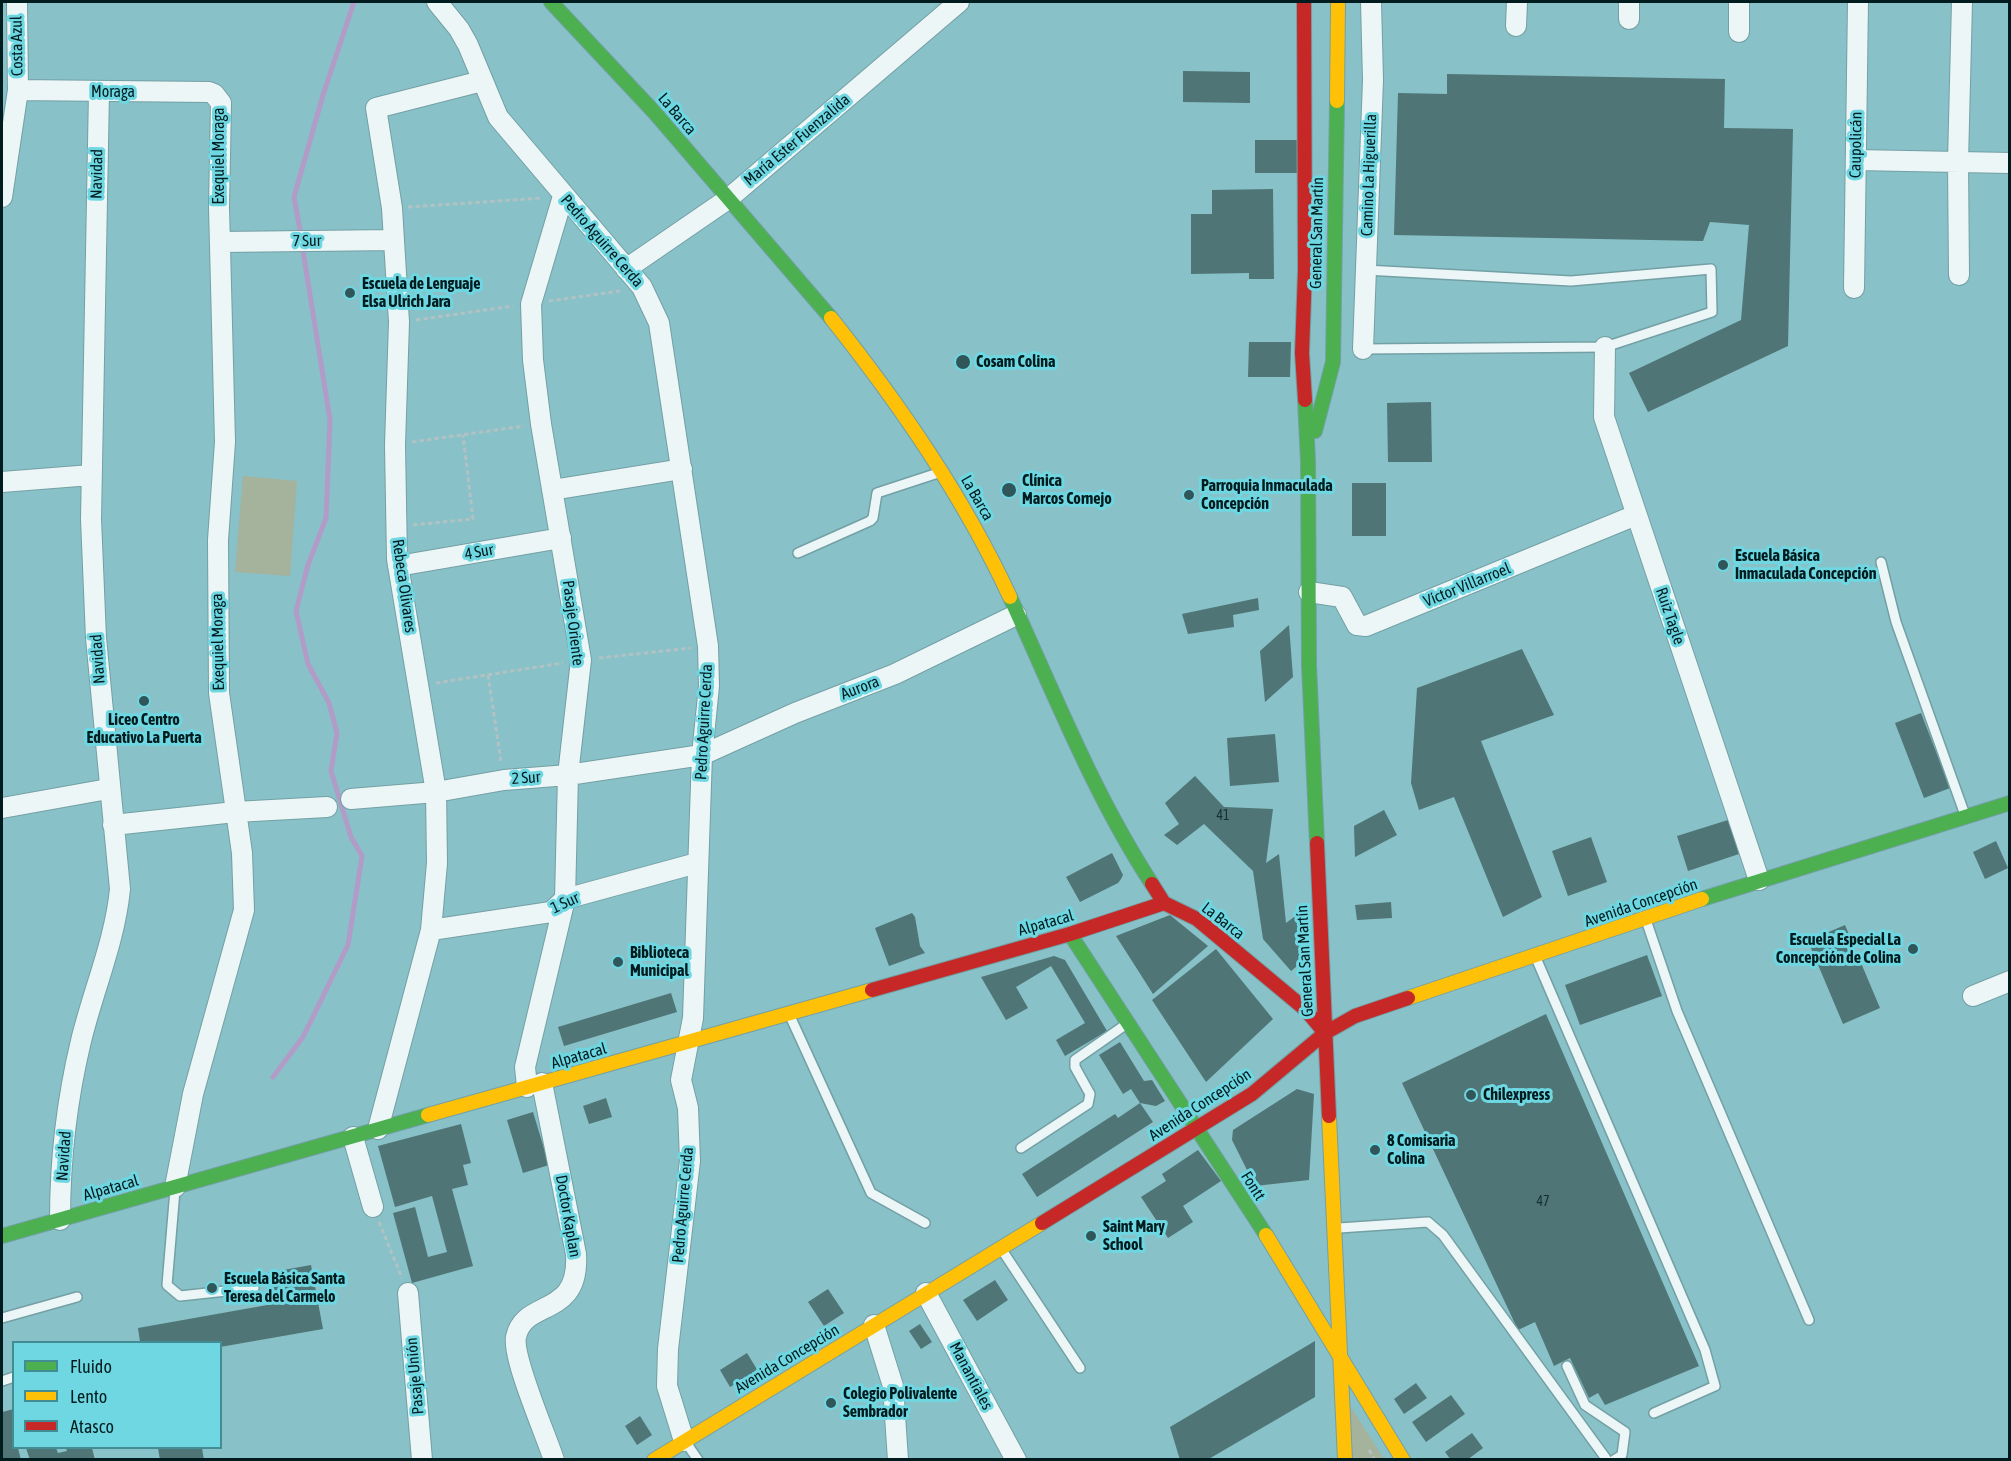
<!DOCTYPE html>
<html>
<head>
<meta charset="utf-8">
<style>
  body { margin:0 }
  #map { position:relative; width:2011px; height:1461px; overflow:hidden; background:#88c1c7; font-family:"Asap Condensed",sans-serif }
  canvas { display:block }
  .frame { position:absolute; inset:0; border:3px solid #001c1f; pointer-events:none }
  .legend { position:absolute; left:12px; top:1341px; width:210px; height:108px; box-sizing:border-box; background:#6ed7e1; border:2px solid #428c93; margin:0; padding:8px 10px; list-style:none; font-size:18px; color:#001c1f }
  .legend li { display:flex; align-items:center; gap:12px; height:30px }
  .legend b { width:30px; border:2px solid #428c93 }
</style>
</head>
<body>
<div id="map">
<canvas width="2011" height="1461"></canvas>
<div class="frame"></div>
<ul class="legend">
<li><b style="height:8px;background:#4caf50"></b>Fluido</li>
<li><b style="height:8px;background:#ffc107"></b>Lento</li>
<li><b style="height:8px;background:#c62828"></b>Atasco</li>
</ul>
</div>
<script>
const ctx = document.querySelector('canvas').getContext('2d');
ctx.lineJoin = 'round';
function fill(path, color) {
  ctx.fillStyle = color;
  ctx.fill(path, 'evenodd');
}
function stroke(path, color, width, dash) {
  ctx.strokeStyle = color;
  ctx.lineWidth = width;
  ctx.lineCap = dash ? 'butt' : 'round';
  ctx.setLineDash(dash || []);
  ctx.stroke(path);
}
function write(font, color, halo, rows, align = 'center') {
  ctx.font = font + ' "Asap Condensed",sans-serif';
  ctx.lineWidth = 6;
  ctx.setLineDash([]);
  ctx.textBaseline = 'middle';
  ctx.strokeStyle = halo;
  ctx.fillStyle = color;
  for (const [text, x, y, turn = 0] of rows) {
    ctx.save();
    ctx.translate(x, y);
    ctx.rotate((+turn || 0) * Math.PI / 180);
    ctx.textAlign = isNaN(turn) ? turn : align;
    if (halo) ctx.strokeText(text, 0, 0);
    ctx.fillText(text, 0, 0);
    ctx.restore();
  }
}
const green = new Path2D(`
  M243 476 297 481 290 576 235 572Z
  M1349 1404 1384 1459H1352Z`);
const stream = new Path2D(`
  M300 230 294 197 323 95 354 2
  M273 1077 303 1037 348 945 362 856 351 837 331 771 337 733 329 703 308 664 296 611 308 565 326 518 330 420 303 251`);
const building = new Path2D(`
  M1183 71 1250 72V103L1183 102Z
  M1447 74 1725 79 1724 128 1793 129 1788 346 1648 412 1629 373 1741 320 1749 225 1710 222 1703 241 1394 235 1398 93 1447 94Z
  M1255 140H1298V173H1255Z
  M1273 189 1274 279H1249V273L1191 274V214H1212V190Z
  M1249 342H1291L1290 377H1248Z
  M1431 402 1432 462H1388L1387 403Z
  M1352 483H1386V536H1352Z
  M1258 598 1259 610 1233 615 1234 627 1188 634 1182 614Z
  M1289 625 1293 677 1265 702 1260 651Z
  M1522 649 1554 715 1481 741 1542 897 1503 917 1454 797 1419 810 1411 783 1417 688Z
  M1921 713 1950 788 1924 798 1895 723Z
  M1275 734 1279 782 1230 786 1227 738Z
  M1195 776 1224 807 1273 809 1266 863 1279 854 1286 923 1302 911V962L1291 971 1263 939 1253 871 1204 824 1177 845 1164 835 1179 824 1165 803Z
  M1384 810 1397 835 1355 857 1354 826Z
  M1728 820 1739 854 1688 871 1677 836Z
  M1591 837 1607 882 1568 896 1552 851Z
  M1996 841 2008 868 1985 879 1973 852Z
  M1112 853 1123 875 1121 879 1118 883 1080 902 1066 877Z
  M1391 902 1392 918 1357 920 1355 905Z
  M912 913 915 917 920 946 925 953 889 966 875 928Z
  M1170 915 1208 946 1153 994 1116 936Z
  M1845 925 1880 1008 1843 1024 1808 941Z
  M1216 949 1273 1019 1206 1082 1152 1000Z
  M1647 955 1662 996 1580 1025 1565 985Z
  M1054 956 1065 960 1107 1031 1065 1056 1056 1040 1085 1023 1051 966 1016 987 1028 1008 1006 1020 981 977Z
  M671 993 677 1012 564 1046 558 1027Z
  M1546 1014 1699 1366 1605 1405 1598 1393 1589 1398 1570 1358 1554 1366 1535 1322 1518 1330 1402 1083Z
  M1120 1042 1144 1081 1152 1080 1165 1101 1156 1106 1140 1103 1131 1089 1123 1094 1099 1055Z
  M1297 1089 1314 1094 1309 1180 1255 1186 1232 1140 1233 1130Z
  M606 1098 612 1117 589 1124 583 1106Z
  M1140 1103 1153 1122 1037 1197 1022 1174 1115 1114 1118 1118Z
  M533 1112 549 1165 523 1173 507 1120Z
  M461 1124 471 1163 463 1165 468 1185 452 1189 473 1266 412 1283 393 1213 415 1207 428 1257 447 1252 432 1196 395 1207 378 1146Z
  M1198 1150 1221 1181 1183 1206 1193 1222 1168 1238 1141 1197 1166 1181 1162 1174Z
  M311 1265 323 1329 220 1347V1342H140L138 1328 273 1304 267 1273Z
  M995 1280 1008 1300 977 1321 963 1300Z
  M828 1289 844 1313 824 1326 808 1302Z
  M920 1324 932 1342 921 1349 909 1331Z
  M1315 1341V1397L1207 1460H1180L1170 1427Z
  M747 1353 758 1371 730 1387 720 1370Z
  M1416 1383 1427 1398 1404 1414 1394 1399Z
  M1451 1395 1465 1414 1426 1442 1412 1422Z
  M14 1409V1448H18L21 1460H2V1412Z
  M640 1416 652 1435 637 1445 625 1426Z
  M1472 1433 1483 1448 1467 1460H1451L1445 1452Z
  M26 1448H56L58 1453 67 1451 66 1448H92L95 1460H30Z
  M158 1448H202L204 1460H160Z`);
const path = new Path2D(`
  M408 207 542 198
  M549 301 620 291
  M416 320 513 306
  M412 442 524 426
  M413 525 473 519 463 435
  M599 658 691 648
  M488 675 501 762
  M436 683 563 663
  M379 1222 402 1278
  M1369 1450 1375 1460`);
const lane = new Path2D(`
  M1363 349 1605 347 1712 312 1711 269 1571 281 1365 270
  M798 553 870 521 873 518 877 493 938 473
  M1881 562 1896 622 1965 815
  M1646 920 1677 1011 1809 1320
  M1536 958 1705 1350 1715 1386 1654 1413
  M790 1016 871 1193 925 1223
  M1021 1148 1088 1104 1090 1094 1075 1067V1060L1128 1023
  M175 1190 167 1285 180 1296 254 1288
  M1339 1228 1428 1222 1443 1235 1607 1460
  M1002 1250 1080 1368
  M2 1318 77 1297
  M1567 1366 1585 1405 1625 1432 1622 1455 1614 1460
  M2 1381 14 1377
  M687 1444 698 1460`);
const street = new Path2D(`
  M437 2 459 29 468 45 498 117 642 287 659 323 708 646 709 686 702 755 693 1018 681 1080 688 1108 690 1161 668 1349 667 1386 684 1441
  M1629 2V19
  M1516 26 1517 2
  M1739 32V2
  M18 90 209 92 214 94 221 103 219 207 225 442 218 540 219 693 242 853 244 910 193 1094 175 1187
  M1856 160 2010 163
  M2 197 18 90 17 2
  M221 242 394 240
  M626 269 728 199 959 2
  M1959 275 1958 162 1962 2
  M1854 288 1858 2
  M1605 347 1604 417 1759 880
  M1363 349 1373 80 1371 2
  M2 482 91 475
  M552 490 682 469
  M398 566 561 538
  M1309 592 1342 597 1357 625 1366 626 1636 515
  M351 799 436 792 504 780 568 775 702 755 795 713 895 674 1016 615
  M2 808 108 789
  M113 825 235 812 327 807
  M431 930 551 912 565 899 697 863
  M1973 996 2010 981
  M542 1083 576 1254C580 1319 524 1298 516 1337 512 1358 546 1435 554 1460
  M527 1087 525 1067 565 899 568 775 581 660 541 424 533 360 531 304 563 196
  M378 1129 431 930 437 863 436 792 397 559 395 445 399 322 392 208 376 108 482 81
  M353 1137 373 1207
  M60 1220C60 1160 67 1099 81 1041 93 991 115 941 120 889L96 638 91 519 99 92
  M408 1293 422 1460
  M926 1293 1016 1460
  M874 1325 893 1386 898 1460`);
const fast = new Path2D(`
  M551 2 655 113 831 318
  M1305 400 1308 461 1309 665 1317 843
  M1315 431 1333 362 1337 101
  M1010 597C1054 693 1094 795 1152 884
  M1702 899 2010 803
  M1070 934 1266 1235
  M2 1236 428 1115`);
const slow = new Path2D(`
  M1337 101 1338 2
  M831 318C900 405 963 496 1010 597
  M1408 998 1702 899
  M428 1115 872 990
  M1329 1116 1345 1460
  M1266 1235 1403 1460
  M654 1460 1042 1223`);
const jam = new Path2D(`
  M1304 2 1305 270 1302 353 1305 400
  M1317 843 1329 1116
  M1152 884 1164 903 1197 919 1305 1009 1325 1033
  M872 990 1070 934 1164 903
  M1042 1223 1252 1094 1325 1033 1355 1016 1408 998`);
const markers = [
  [350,293,6,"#30565a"],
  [963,362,8,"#30565a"],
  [1009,490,8,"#30565a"],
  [1189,495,6,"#30565a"],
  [1723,565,6,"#30565a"],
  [144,701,6,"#30565a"],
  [1913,949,6,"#30565a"],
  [618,962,6,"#30565a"],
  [1471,1095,6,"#30565a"],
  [1375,1150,6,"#30565a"],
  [1091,1236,6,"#30565a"],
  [212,1288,6,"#30565a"],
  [831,1403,6,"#30565a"]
];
const numberNames = [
  ["41",1223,816],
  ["47",1543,1202]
];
const streetNames = [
  ["Costa Azul",17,46,-91],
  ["Moraga",113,92],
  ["La Barca",677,114,49],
  ["María Ester Fuenzalida",797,140,-40],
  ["Caupolicán",1856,145,-89],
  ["Exequiel Moraga",219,156,-90],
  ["Navidad",97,174,-89],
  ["Camino La Higuerilla",1369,175,-88],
  ["General San Martín",1317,233,-89],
  ["7 Sur",307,241,-1],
  ["Pedro Aguirre Cerda",602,241,49],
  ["La Barca",977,498,60],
  ["4 Sur",479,552,-10],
  ["Víctor Villarroel",1467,585,-22],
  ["Rebeca Olivares",404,586,82],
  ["Ruiz Tagle",1670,616,71],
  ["Pasaje Oriente",573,623,83],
  ["Exequiel Moraga",218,642,-91],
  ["Navidad",98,659,-94],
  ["Aurora",860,688,-21],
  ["Pedro Aguirre Cerda",704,722,-87],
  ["2 Sur",526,778,-4],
  ["1 Sur",565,903,-25],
  ["Avenida Concepción",1641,903,-19],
  ["La Barca",1223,921,38],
  ["Alpatacal",1046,923,-16],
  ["General San Martín",1305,961,-93],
  ["Alpatacal",579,1056,-16],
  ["Avenida Concepción",1200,1105,-33],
  ["Navidad",64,1156,-86],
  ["Fontt",1253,1186,58],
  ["Alpatacal",111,1188,-16],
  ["Pedro Aguirre Cerda",683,1205,-85],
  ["Doctor Kaplan",568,1216,80],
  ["Avenida Concepción",787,1359,-31],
  ["Pasaje Unión",415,1376,-95],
  ["Manantiales",971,1376,62]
];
const poiNames = [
  ["Escuela de Lenguaje",362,284],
  ["Elsa Ulrich Jara",362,302],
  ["Cosam Colina",976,362],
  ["Clínica",1022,481],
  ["Marcos Cornejo",1022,499],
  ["Parroquia Inmaculada",1201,486],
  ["Concepción",1201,504],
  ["Escuela Básica",1735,556],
  ["Inmaculada Concepción",1735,574],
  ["Liceo Centro",144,720,"center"],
  ["Educativo La Puerta",144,738,"center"],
  ["Escuela Especial La",1901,940,"right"],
  ["Concepción de Colina",1901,958,"right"],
  ["Biblioteca",630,953],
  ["Municipal",630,971],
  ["Chilexpress",1483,1095],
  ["8 Comisaria",1387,1141],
  ["Colina",1387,1159],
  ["Saint Mary",1103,1227],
  ["School",1103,1245],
  ["Escuela Básica Santa",224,1279],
  ["Teresa del Carmelo",224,1297],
  ["Colegio Polivalente",843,1394],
  ["Sembrador",843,1412]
];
fill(green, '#a5b29c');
stroke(stream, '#b19cc8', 5);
fill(building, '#4f7576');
stroke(lane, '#73a0a5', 12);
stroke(street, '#73a0a5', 22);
stroke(fast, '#73a0a5', 16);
stroke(slow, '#73a0a5', 16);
stroke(jam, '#73a0a5', 16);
stroke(path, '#b1c2c4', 3, [4.5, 3]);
stroke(lane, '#edf6f7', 9);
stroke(street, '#edf6f7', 20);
stroke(fast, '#4caf50', 14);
stroke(slow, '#ffc107', 14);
stroke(jam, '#c62828', 14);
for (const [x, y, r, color] of markers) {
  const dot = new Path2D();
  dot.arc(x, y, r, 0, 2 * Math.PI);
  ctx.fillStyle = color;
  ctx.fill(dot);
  stroke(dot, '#6ed7e1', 2);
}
write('14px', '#143235', null, numberNames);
write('16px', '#001c1f', '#6ed7e1', streetNames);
write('bold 16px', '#001c1f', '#6ed7e1', poiNames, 'left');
</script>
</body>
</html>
